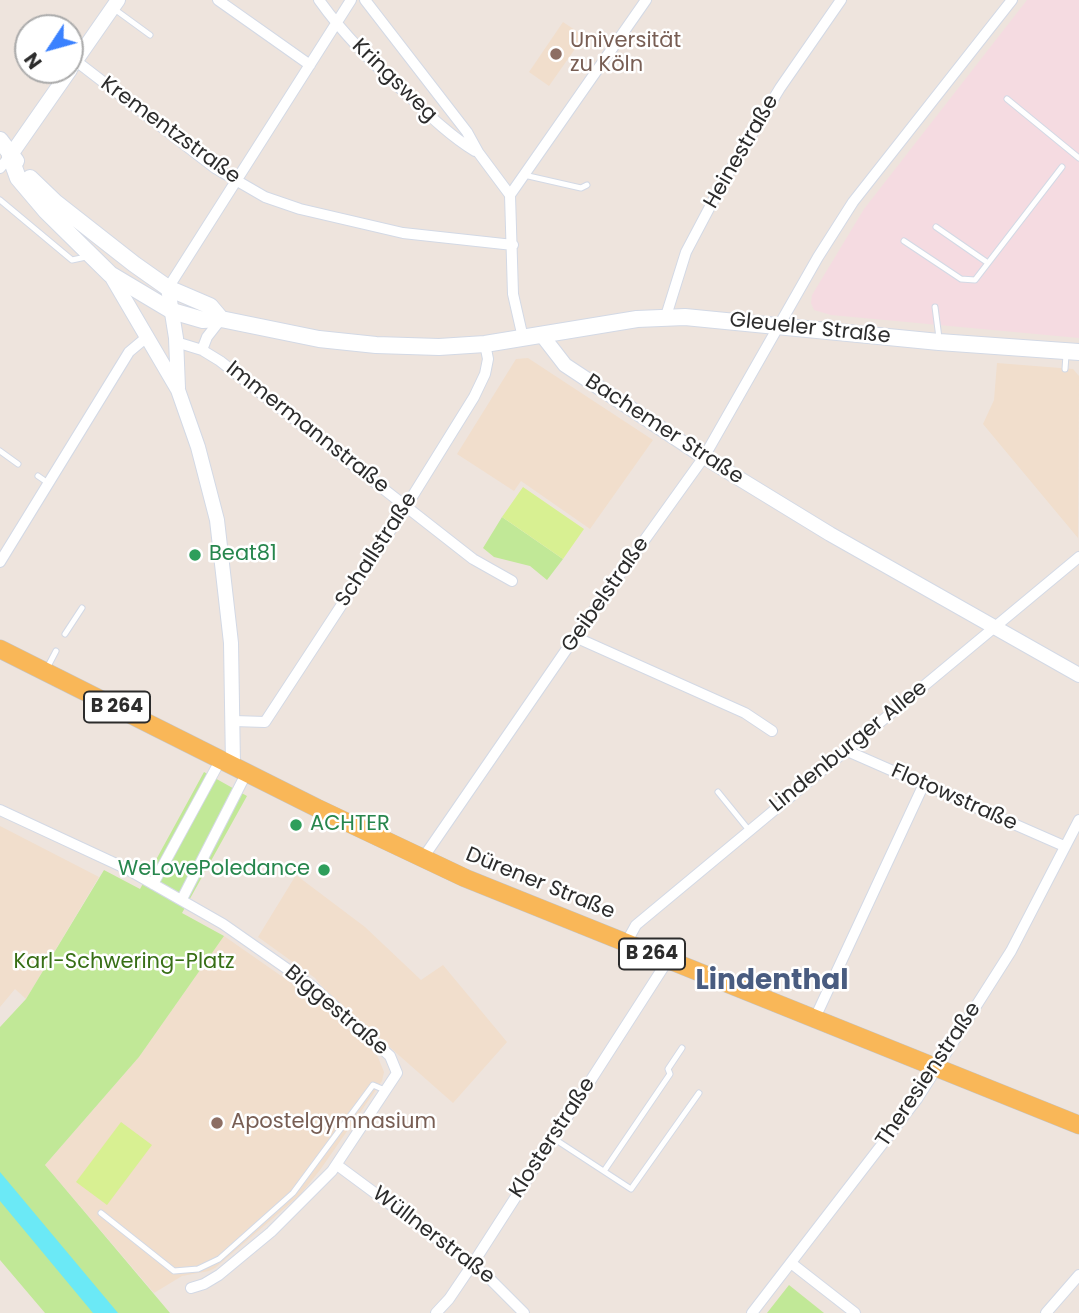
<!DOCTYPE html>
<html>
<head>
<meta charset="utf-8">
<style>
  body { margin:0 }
  #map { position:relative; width:1079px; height:1313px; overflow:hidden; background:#eee4dd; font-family:Poppins,sans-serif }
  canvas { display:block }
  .north { position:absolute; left:14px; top:14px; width:70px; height:70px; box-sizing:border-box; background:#fff; border:2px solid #ababab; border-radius:50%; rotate:234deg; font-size:19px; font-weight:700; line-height:28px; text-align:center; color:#2c2c2c }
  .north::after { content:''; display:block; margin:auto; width:24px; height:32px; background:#3a81ff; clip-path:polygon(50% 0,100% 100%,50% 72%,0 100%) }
</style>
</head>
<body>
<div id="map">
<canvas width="1079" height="1313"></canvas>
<div class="north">N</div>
</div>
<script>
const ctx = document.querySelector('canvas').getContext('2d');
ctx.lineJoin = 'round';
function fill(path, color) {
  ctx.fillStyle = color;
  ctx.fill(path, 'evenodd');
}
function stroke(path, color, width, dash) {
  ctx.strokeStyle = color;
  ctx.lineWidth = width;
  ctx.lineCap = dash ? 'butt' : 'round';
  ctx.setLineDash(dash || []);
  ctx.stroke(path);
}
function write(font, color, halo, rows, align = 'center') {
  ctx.font = font + ' Poppins,sans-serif';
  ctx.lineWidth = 5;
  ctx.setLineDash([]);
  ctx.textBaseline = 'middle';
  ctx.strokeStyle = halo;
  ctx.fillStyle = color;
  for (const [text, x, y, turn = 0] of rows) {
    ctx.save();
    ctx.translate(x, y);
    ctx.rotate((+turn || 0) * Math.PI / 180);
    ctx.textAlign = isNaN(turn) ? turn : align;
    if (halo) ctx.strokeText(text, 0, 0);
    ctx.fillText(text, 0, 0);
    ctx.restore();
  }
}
const education = new Path2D(`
  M563 22 584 36 549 86 529 72Z
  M528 358 653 440 590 529 521 481 514 491 457 454 516 359Z
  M997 363 1073 369 1079 376 1078 538 983 424 994 400Z
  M0 826 99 877 26 999 15 989 0 1007Z
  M296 875 365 927 421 980 443 965 507 1042 453 1103 324 989 315 978 258 937Z
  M224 936 310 996 377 1055 384 1072 382 1081 320 1170 300 1195 215 1268 209 1271 182 1276 154 1293 45 1165 139 1057Z`);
const medical = new Path2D(`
  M1027 0H1079V338L831 315 814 310 811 303 812 295 864 209Z`);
const green = new Path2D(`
  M502 517 563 559 547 580 530 566 494 557 483 548Z
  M204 772 247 796 182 913 224 936 139 1057 45 1165 170 1313H45L0 1260V1027L26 999 104 870 140 889Z
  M789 1285 824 1313H767Z`);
const pitch = new Path2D(`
  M523 487 584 529 563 559 502 517Z
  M121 1122 152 1145 107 1205 76 1182Z`);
const water = new Path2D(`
  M0 1172 118 1313H93L0 1201Z`);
const service = new Path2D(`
  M113 8 150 35
  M1007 99 1079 158
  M524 175 581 188 587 185
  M0 200 72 260 86 257
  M936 227 988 263
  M904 241 961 279 975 280 1062 167
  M935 307 939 338
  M1065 369 1066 355
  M0 451 18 464
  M38 476 48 483
  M65 634 82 608
  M46 670 56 651
  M718 792 748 829
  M553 1138 631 1189 699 1093
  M604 1171 670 1074 668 1069 682 1048
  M101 1213 174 1271 198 1269 219 1259 293 1193 373 1085 387 1091`);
const minor = new Path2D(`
  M218 0 310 65
  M319 0C345 37 378 69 412 99 432 118 452 137 475 151
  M365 0 467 132 478 152 510 195 513 294 523 338
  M76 61 215 168 265 197 300 209 403 233 513 245
  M0 168 10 156
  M510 195 646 0
  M168 288 351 0
  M666 316 686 252 723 182 780 88 841 0
  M176 342 202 350 220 361 473 559 512 581
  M202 350 207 337 221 319
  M0 562 129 352 148 336
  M575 637 745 713 772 731
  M234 721 265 722 407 505 474 397 485 374 488 359 485 344
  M845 750 1064 846
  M0 810 125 868 223 924 313 987 390 1056 397 1073 332 1171 271 1232 219 1275 204 1284 191 1288
  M423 858 575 637 704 457 818 257 853 202 1012 0
  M153 884 221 759
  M182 899 247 772
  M626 943 636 925 1079 557
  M815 1018 923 786
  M337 1165 487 1276 524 1313
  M791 1263 855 1313
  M436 1313 449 1299 472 1265 668 960
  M752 1313 917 1099 1011 951 1079 820
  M1046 1313 1079 1275`);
const tertiary = new Path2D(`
  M70 69 118 0
  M10 156 70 70
  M110 274 178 390 198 447 217 520 231 643 233 765
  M168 288 176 338 178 388
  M541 334 565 365 704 457 830 534 1079 675`);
const secondary = new Path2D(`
  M0 140 16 161
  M10 156 18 178 46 211 110 274 172 311 203 320 221 319 319 339 376 345 439 347 485 344 637 319 685 317 939 342 1079 352
  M30 178 55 202 134 264 168 288 210 306 221 319`);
const primary = new Path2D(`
  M0 649 317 808 465 878 1079 1125`);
const markers = [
  [556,54,7,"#8d6e63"],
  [195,555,7,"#2e9e5b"],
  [296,825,7,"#2e9e5b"],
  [324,870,7,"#2e9e5b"],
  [217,1123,7,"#8d6e63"]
];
const shields = [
  [117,707,66],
  [652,954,66]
];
const shieldNames = [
  ["B 264",117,707],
  ["B 264",652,954]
];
const educationNames = [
  ["Universität",570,42],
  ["zu Köln",570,66],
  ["Apostelgymnasium",231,1123]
];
const streetNames = [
  ["Kringsweg",394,81,44],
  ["Krementzstraße",170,131,36],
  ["Heinestraße",742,152,-60],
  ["Gleueler Straße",810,329,6],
  ["Immermannstraße",307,428,38],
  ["Bachemer Straße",664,430,33],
  ["Schallstraße",377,550,-57],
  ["Geibelstraße",606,595,-55],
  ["Lindenburger Allee",849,747,-39],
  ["Flotowstraße",954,798,24],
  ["Dürener Straße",540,884,22],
  ["Biggestraße",336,1011,40],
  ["Theresienstraße",929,1075,-56],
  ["Klosterstraße",553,1138,-57],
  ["Wüllnerstraße",433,1236,37]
];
const leisureNames = [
  ["Beat81",209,555],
  ["ACHTER",310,825],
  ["WeLovePoledance",310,870,"right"]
];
const parkNames = [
  ["Karl-Schwering-Platz",124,963]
];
const districtNames = [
  ["Lindenthal",772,982]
];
fill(education, '#f1decc');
fill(medical, '#f5dbe1');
fill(green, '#c1e897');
fill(pitch, '#d8f092');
fill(water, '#6be9f6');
stroke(service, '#d3d9e5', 7);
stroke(minor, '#d3d9e5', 12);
stroke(tertiary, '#d3d9e5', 16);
stroke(secondary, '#d3d9e5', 18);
stroke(primary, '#c4c4c4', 19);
stroke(service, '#fff', 5);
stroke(minor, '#fff', 10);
stroke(tertiary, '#fff', 14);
stroke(secondary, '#fff', 16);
stroke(primary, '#f9b758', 18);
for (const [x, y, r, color] of markers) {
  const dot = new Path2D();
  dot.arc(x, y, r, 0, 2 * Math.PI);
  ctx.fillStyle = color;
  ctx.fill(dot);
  stroke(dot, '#fff', 2.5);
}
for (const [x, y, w] of shields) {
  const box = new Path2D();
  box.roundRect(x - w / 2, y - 15.5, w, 31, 5);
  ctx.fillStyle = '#fff';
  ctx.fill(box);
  stroke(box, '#2c2c2c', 2);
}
write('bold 19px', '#2c2c2c', null, shieldNames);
write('21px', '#785e54', '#fff', educationNames, 'left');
write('21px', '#2c2c2c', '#fff', streetNames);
write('21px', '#27864d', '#fff', leisureNames, 'left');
write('21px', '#386f16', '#fff', parkNames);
write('bold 28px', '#495c80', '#fff', districtNames);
</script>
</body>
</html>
